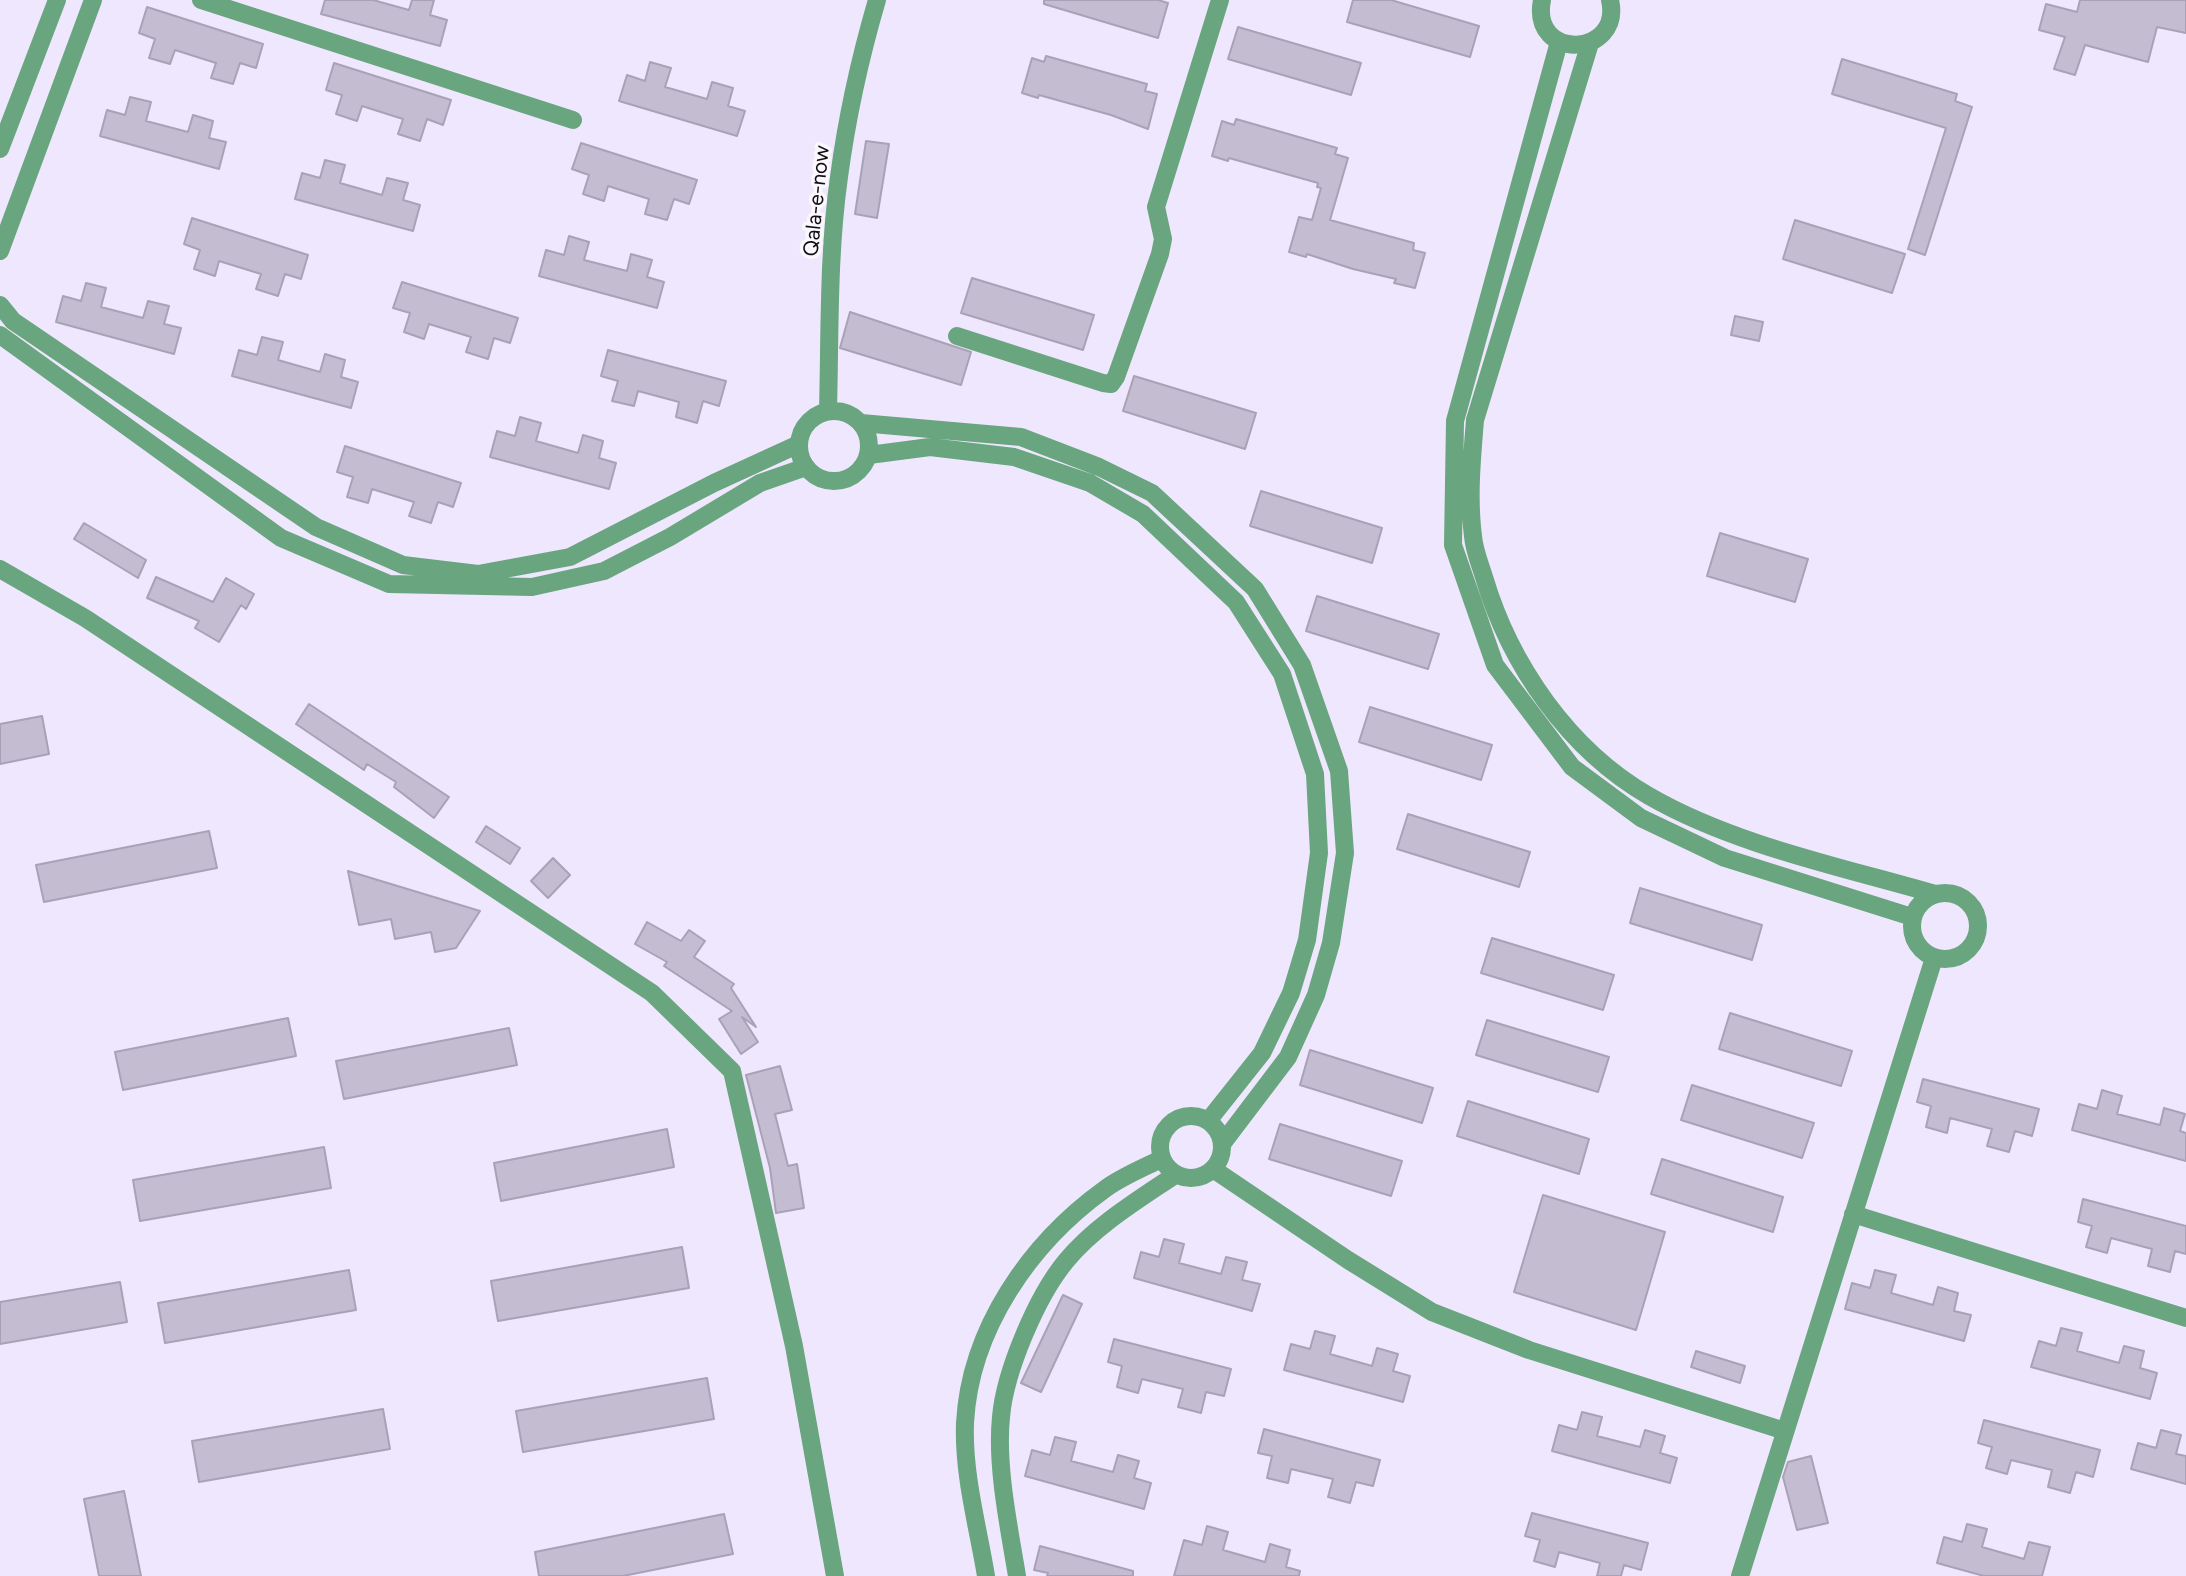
<!DOCTYPE html>
<html>
<head>
<meta charset="utf-8">
<style>
  body { margin:0 }
  canvas { display:block; background:#efe7fd }
</style>
</head>
<body>
<canvas width="2186" height="1576"></canvas>
<script>
const ctx = document.querySelector('canvas').getContext('2d');
ctx.lineJoin = 'round';
function fill(path, color) {
  ctx.fillStyle = color;
  ctx.fill(path, 'evenodd');
}
function stroke(path, color, width, dash) {
  ctx.strokeStyle = color;
  ctx.lineWidth = width;
  ctx.lineCap = dash ? 'butt' : 'round';
  ctx.setLineDash(dash || []);
  ctx.stroke(path);
}
function write(font, color, halo, rows, align = 'center') {
  ctx.font = font + ' Figtree,sans-serif';
  ctx.lineWidth = 7;
  ctx.setLineDash([]);
  ctx.textBaseline = 'middle';
  ctx.strokeStyle = halo;
  ctx.fillStyle = color;
  for (const [text, x, y, turn = 0] of rows) {
    ctx.save();
    ctx.translate(x, y);
    ctx.rotate((+turn || 0) * Math.PI / 180);
    ctx.textAlign = isNaN(turn) ? turn : align;
    if (halo) ctx.strokeText(text, 0, 0);
    ctx.fillText(text, 0, 0);
    ctx.restore();
  }
}
const building = new Path2D(`
  M325 0H373L409 10 412 0H434L430 15 447 20 440 46 321 14Z
  M1044 0H1158L1168 3 1158 38 1044 4Z
  M1353 0H1391L1479 26 1470 57 1347 22Z
  M2080 0H2186V33L2157 27 2148 62 2085 45 2075 75 2054 69 2065 37 2039 30 2046 4 2077 12Z
  M147 7 263 44 256 68 240 63 233 84 211 78 216 63 175 50 170 64 149 58 155 39 139 33Z
  M1238 27 1361 63 1351 95 1228 59Z
  M1046 56 1147 84 1145 91 1157 94 1148 129 1111 115 1039 95 1038 98 1022 93 1032 58 1044 62Z
  M1842 59 1957 94 1955 101 1972 107 1925 255 1908 249 1946 128 1832 94Z
  M650 62 671 68 665 87 707 99 712 82 733 88 728 106 745 111 737 136 619 101 627 75 645 81Z
  M334 63 451 100 443 125 427 119 420 141 398 134 403 119 362 106 357 121 336 114 342 95 326 90Z
  M130 97 151 102 146 121 188 132 193 115 213 121 209 138 226 142 219 169 100 136 107 110 125 115Z
  M1236 119 1337 148 1335 154 1348 158 1330 220 1414 243 1413 250 1425 253 1415 288 1394 283 1396 279 1353 269 1307 254 1306 257 1289 252 1299 217 1312 220 1321 188 1317 187 1318 183 1229 158 1228 161 1212 156 1222 121 1234 125Z
  M866 141 889 144 877 218 855 214Z
  M581 143 697 180 689 204 674 199 667 220 645 214 649 199 608 186 604 201 583 194 589 175 572 169Z
  M325 160 345 165 340 183 382 195 387 178 408 183 403 200 420 205 413 231 295 199 302 173 320 178Z
  M192 218 308 255 301 279 285 274 278 296 256 289 261 274 219 261 215 276 194 269 200 250 184 244Z
  M1795 220 1905 254 1892 293 1783 259Z
  M569 236 589 242 584 260 627 271 631 254 652 260 647 277 664 282 657 308 539 276 546 250 564 255Z
  M972 278 1094 315 1083 350 961 313Z
  M402 282 518 318 510 343 494 338 488 359 466 352 471 337 429 324 424 339 404 332 410 313 393 308Z
  M86 283 106 288 101 307 143 318 148 301 169 306 164 324 181 328 174 354 56 322 63 296 81 301Z
  M850 312 971 352 961 385 840 348Z
  M1735 316 1763 322 1759 341 1731 335Z
  M262 337 283 342 278 360 320 372 325 354 345 360 341 377 358 382 351 408 232 376 239 350 257 355Z
  M608 350 726 381 719 406 703 401 697 423 676 417 679 402 638 391 634 406 612 401 618 381 601 376Z
  M1134 376 1256 413 1245 449 1123 411Z
  M520 417 541 423 536 441 578 453 583 435 603 441 599 458 616 463 609 489 490 457 497 431 515 436Z
  M345 446 461 483 453 507 438 502 431 523 409 516 414 502 372 489 368 503 347 497 353 477 337 472Z
  M1261 491 1382 528 1372 563 1250 526Z
  M84 523 146 560 138 578 74 539Z
  M1720 533 1808 559 1795 602 1707 576Z
  M156 577 213 602 226 578 254 594 246 609 241 605 219 642 195 628 199 621 147 598Z
  M1317 596 1439 634 1428 669 1306 631Z
  M309 704 449 797 434 818 394 787 396 782 367 764 364 770 296 724Z
  M1370 707 1492 745 1481 780 1359 742Z
  M42 716 49 754 0 764V724Z
  M1408 814 1530 852 1519 887 1397 849Z
  M486 826 520 848 510 864 476 842Z
  M209 831 217 868 44 902 36 865Z
  M553 858 570 875 548 898 531 881Z
  M348 871 480 911 456 948 435 952 431 932 395 939 391 919 359 925Z
  M1640 888 1762 925 1752 960 1630 923Z
  M647 922 681 941 689 930 705 941 694 957 734 984 731 988 756 1027 742 1017 758 1042 741 1054 719 1019 732 1011 664 966 667 962 635 944Z
  M1492 938 1614 975 1603 1010 1481 973Z
  M1730 1013 1852 1051 1841 1086 1719 1049Z
  M288 1018 296 1056 123 1090 115 1052Z
  M1487 1020 1609 1057 1598 1092 1476 1055Z
  M509 1028 517 1065 344 1099 336 1061Z
  M1310 1050 1433 1088 1422 1123 1300 1085Z
  M780 1066 792 1110 775 1114 788 1166 797 1164 804 1208 776 1213 770 1168 746 1075Z
  M1923 1079 2039 1109 2032 1136 2015 1131 2009 1152 1987 1146 1992 1129 1950 1118 1947 1133 1926 1127 1931 1106 1917 1102Z
  M1692 1085 1814 1123 1802 1158 1681 1120Z
  M2102 1090 2122 1096 2117 1114 2160 1125 2164 1108 2185 1114 2180 1131 2186 1133V1161L2072 1130 2079 1104 2097 1109Z
  M1468 1101 1589 1139 1579 1174 1457 1136Z
  M1280 1124 1402 1161 1391 1196 1269 1159Z
  M667 1129 674 1167 501 1201 494 1163Z
  M324 1147 331 1188 140 1221 133 1180Z
  M1662 1159 1783 1197 1773 1232 1651 1194Z
  M1543 1195 1665 1232 1636 1330 1514 1292Z
  M2083 1199 2186 1226V1254L2175 1251 2170 1272 2148 1266 2152 1249 2111 1238 2107 1253 2086 1247 2092 1226 2078 1222Z
  M1164 1239 1184 1244 1179 1263 1221 1274 1226 1257 1247 1262 1242 1280 1260 1284 1252 1311 1134 1278 1141 1252 1159 1257Z
  M682 1247 689 1288 498 1321 491 1281Z
  M349 1270 356 1310 165 1343 158 1303Z
  M1875 1270 1896 1275 1891 1293 1933 1305 1938 1287 1958 1293 1954 1311 1971 1315 1964 1341 1845 1309 1852 1283 1870 1288Z
  M120 1282 127 1322 0 1344V1302Z
  M1063 1295 1082 1304 1041 1392 1021 1383Z
  M2061 1328 2082 1333 2077 1351 2119 1363 2124 1346 2144 1351 2140 1368 2157 1373 2150 1399 2031 1367 2039 1341 2056 1346Z
  M1315 1331 1335 1336 1330 1354 1372 1366 1377 1348 1398 1354 1393 1371 1410 1376 1403 1402 1284 1370 1291 1344 1310 1349Z
  M1114 1339 1231 1369 1224 1396 1206 1392 1201 1413 1178 1407 1183 1389 1142 1379 1138 1393 1117 1387 1122 1366 1108 1362Z
  M1696 1351 1745 1366 1740 1383 1691 1367Z
  M707 1378 714 1419 523 1452 516 1411Z
  M383 1409 390 1449 199 1482 192 1441Z
  M1582 1412 1602 1417 1597 1436 1640 1447 1645 1430 1665 1436 1660 1453 1677 1458 1670 1483 1552 1451 1559 1425 1577 1430Z
  M1984 1420 2100 1450 2093 1477 2076 1472 2070 1493 2048 1487 2052 1470 2011 1460 2007 1474 1986 1468 1992 1447 1978 1443Z
  M1264 1429 1380 1460 1373 1486 1356 1482 1350 1503 1328 1497 1333 1479 1291 1469 1288 1483 1267 1478 1272 1456 1258 1453Z
  M2161 1430 2181 1435 2176 1454 2186 1456V1484L2131 1469 2138 1443 2156 1448Z
  M1055 1437 1076 1442 1071 1461 1113 1472 1118 1455 1139 1461 1134 1478 1151 1483 1144 1509 1025 1476 1032 1450 1050 1455Z
  M1811 1456 1828 1523 1797 1530 1783 1477 1788 1462Z
  M124 1491 141 1576H99L84 1499Z
  M1532 1513 1648 1543 1641 1570 1624 1565 1621 1576H1597L1600 1563 1559 1552 1555 1567 1534 1561 1540 1540 1525 1536Z
  M724 1514 733 1554 623 1576H539L535 1552Z
  M1967 1524 1987 1529 1982 1547 2024 1559 2029 1542 2050 1547 2042 1576H1984L1937 1563 1944 1537 1962 1542Z
  M1207 1526 1228 1532 1223 1550 1265 1562 1270 1544 1290 1550 1286 1567 1300 1571 1299 1576H1174L1184 1540 1202 1545Z
  M1040 1546 1133 1571V1576H1047L1048 1573 1034 1570Z`);
const street = new Path2D(`
  M201 0 573 120
  M1542 0C1530 62 1623 57 1610 0
  M1559 42 1455 421 1453 545 1495 665 1572 767 1641 818 1725 858 1912 917
  M1590 43 1475 420C1472 458 1468 497 1473 536 1474 550 1480 564 1484 577 1510 665 1569 750 1649 796 1734 845 1842 867 1935 894
  M0 149 57 0
  M0 251 93 0
  M0 305 13 321 316 527 403 565 478 574 570 557 714 483 799 444
  M0 335 281 538 389 584 532 587 604 571 670 537 760 483 806 467
  M957 336 1103 383 1111 384 1116 377 1160 254 1163 239 1156 207 1220 0
  M799 446a35 35 0 1 1 70 0a35 35 0 1 1-70 0Z
  M828 411C830 334 828 254 839 177 847 117 860 58 877 0
  M861 423 1021 437 1099 467 1152 493 1255 589 1302 665 1339 771 1345 853 1331 943 1316 995 1288 1057 1222 1144
  M869 455 930 447 1014 457 1090 483 1143 514 1236 602 1282 674 1315 774 1319 853 1307 940 1291 993 1262 1053 1208 1121
  M0 569 85 618 652 993 732 1071 794 1346 835 1576
  M1912 926a33 33 0 1 1 66 0a33 33 0 1 1-66 0Z
  M1160 1147a31 31 0 1 1 62 0a31 31 0 1 1-62 0Z
  M1213 1169 1348 1260 1432 1312 1529 1350 1785 1431
  M1853 1214 2186 1318
  M986 1576C978 1527 963 1474 965 1423 970 1329 1030 1243 1105 1189 1121 1177 1143 1168 1161 1159
  M1017 1576C1009 1527 996 1466 1001 1417 1005 1371 1037 1296 1066 1261 1095 1226 1138 1200 1175 1175
  M1740 1576 1934 958`);
const streetNames = [
  ["Qala-e-now",817,201,-84]
];
fill(building, '#c4bdd2');
stroke(building, '#a9a2b7', 2);
stroke(street, '#69a57f', 18);
write('21px', '#100d14', '#faf8fd', streetNames);
</script>
</body>
</html>
